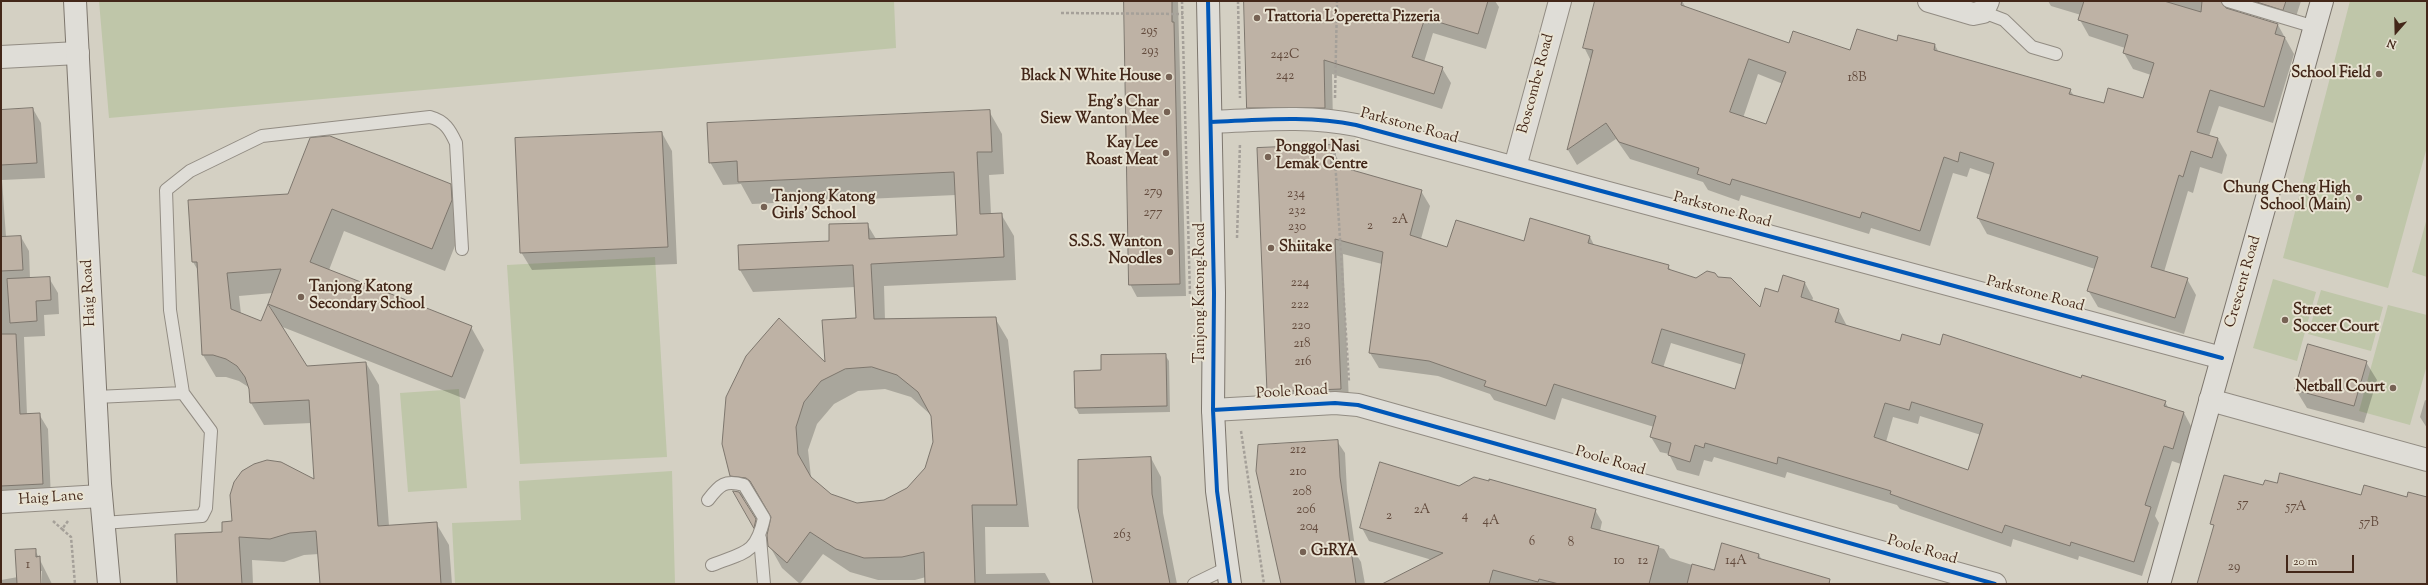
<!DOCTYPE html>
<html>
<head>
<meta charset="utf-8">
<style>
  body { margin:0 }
  #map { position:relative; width:2428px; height:585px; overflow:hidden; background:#d4d0c3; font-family:"Sorts Mill Goudy",serif }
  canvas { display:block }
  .frame { position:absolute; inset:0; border:2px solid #432719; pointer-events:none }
  .north { position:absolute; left:2376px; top:12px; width:40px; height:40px; -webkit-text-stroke:3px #e8e3d3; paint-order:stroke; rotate:200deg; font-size:11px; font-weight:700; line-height:16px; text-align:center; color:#432719 }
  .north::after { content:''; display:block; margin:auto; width:14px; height:18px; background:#432719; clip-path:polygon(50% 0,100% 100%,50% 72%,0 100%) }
  .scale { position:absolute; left:2286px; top:555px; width:68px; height:18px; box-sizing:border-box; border:2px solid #432719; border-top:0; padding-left:5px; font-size:12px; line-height:14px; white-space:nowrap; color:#432719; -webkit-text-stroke:3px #e8e3d3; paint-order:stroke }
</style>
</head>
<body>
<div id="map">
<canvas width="2428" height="585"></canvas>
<div class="frame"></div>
<div class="north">N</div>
<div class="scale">20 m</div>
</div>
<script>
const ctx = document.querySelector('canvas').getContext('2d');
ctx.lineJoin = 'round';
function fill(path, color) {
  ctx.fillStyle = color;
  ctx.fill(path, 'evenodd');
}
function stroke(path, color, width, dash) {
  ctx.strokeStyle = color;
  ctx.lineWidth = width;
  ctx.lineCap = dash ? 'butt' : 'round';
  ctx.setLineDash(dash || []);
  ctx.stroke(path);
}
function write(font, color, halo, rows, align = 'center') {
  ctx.font = font + ' "Sorts Mill Goudy",serif';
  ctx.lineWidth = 4;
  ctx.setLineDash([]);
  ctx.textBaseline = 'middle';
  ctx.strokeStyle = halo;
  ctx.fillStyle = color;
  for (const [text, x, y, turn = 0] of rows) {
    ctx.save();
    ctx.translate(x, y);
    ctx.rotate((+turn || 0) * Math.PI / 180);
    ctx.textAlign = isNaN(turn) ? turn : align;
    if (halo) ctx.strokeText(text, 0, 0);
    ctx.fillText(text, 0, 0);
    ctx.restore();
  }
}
const green = new Path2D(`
  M99 1H894L896 48 109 118Z
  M2350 1H2427V147L2388 288 2283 258Z
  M2427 218V277L2412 272Z
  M655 257 667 457 520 464 507 265Z
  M2273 279 2316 292 2297 361 2253 348Z
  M2321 290 2383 307 2371 351 2308 334Z
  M2388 305 2427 315V365L2410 425 2359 411Z
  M459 389 467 488 408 492 400 393Z
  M672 471 675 584H455L452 523 521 520 519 481Z`);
const shadow = new Path2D(`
  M1126 1H1178L1186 296 1137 297 1130 284Z
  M1245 1H1495L1499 7 1486 49 1433 33 1424 62 1442 68 1451 83 1442 109 1332 74 1333 123 1256 122 1248 107Z
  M1596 1H1682L1686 8 1789 44 1851 51 1897 42 1935 45 1939 53 2070 90 2074 96 2105 105 2144 99 2151 75 2133 69 2124 53 2125 48 2089 36 2080 20 2081 15 2051 6 2048 1H2301L2293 26 2240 10 2234 12 2278 25 2294 54 2273 123 2219 106 2209 136 2218 139 2227 155 2222 174 2200 167 2193 193 2188 191 2164 272 2187 279 2196 295 2184 334 2098 307 2088 290 2095 269 1987 234 1978 218 1991 175 1970 168 1967 177 1953 173 1930 246 1871 228 1869 234 1741 195 1739 201 1708 190 1703 182 1630 159 1616 139 1577 165 1568 150 1591 61 1584 47ZM1758 74 1783 84 1767 126 1743 118Z
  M33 109 41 123 45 178 2 180 6 237H21L29 251 30 279 49 278 58 293 59 314 44 315 45 336 24 337 27 415 39 414 48 429 51 499 7 501 1 491V111Z
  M989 111 1002 134 1004 174 989 175 991 214H1001L1014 236 1016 280 884 286 885 320 995 318 1008 340 1029 527H985L986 574 1045 573 1051 584H926V577L915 580H878L850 572 823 554 800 584 782 568 768 543 767 549 735 492 741 493 730 475 826 364 857 319 855 287 753 292 740 270 830 242 867 224 876 239 958 236 956 195 752 204 741 184 723 185 710 162ZM885 389 911 397 932 416 934 443 926 468 908 489 884 501 857 504 831 495 811 477 808 450 817 424 834 404 858 391ZM742 498 759 500 765 504 772 517 769 543Z
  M662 133 672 151 677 264 532 270 521 252Z
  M1330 146 1339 161V168L1421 191 1430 206 1421 239 1448 248 1590 237 1594 245 1668 266 1672 272 1760 309 1779 294 1805 283 1813 298 1812 301 1838 309 1847 326 1901 342 1940 346 2082 379 2165 402 2169 409 2184 413 2192 428 2181 464 2172 461 2155 516 2159 523 2142 576 2079 556 2078 560 2013 539 2011 547 1900 509 1897 505 1787 472 1785 478 1714 457 1712 462 1704 460 1699 476 1677 470 1669 454 1660 452 1651 437 1654 427 1562 398 1555 420 1494 400 1490 394 1438 376 1379 368 1370 353 1382 264 1343 254 1349 404 1277 407 1268 392ZM1671 343 1743 365 1736 390 1663 368ZM1920 416 1981 435 1969 471 1886 442 1893 417 1918 424Z
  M450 184 463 207 464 223 445 271 344 231 329 270 471 327 484 350 465 399 280 326 306 367 366 363 379 385 389 526 436 523 449 545 452 584H321L319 554 304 555 284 562 252 560 253 584H178L233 522 315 481 312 423 264 425 251 403 250 388 239 381 226 377H216L203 355 199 272 193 262 189 201ZM273 293 269 304 273 312 261 322 241 314 239 296Z
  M1165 355 1169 361 1170 412 1079 414 1076 408 1075 372 1102 371Z
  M2366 362 2377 380 2364 423 2307 408 2296 390Z
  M2425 400 2427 401V428L2420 417Z
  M1337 441 1345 453 1347 491 1356 554 1361 562 1365 584H1281L1257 471Z
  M1151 458 1161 477 1163 513 1177 584H1097Z
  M1459 487 1595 510 1602 522 1600 531 1664 549 1670 558 1714 572 1722 544 1759 555 1762 560 1829 584H1412L1432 560 1369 541 1362 528Z
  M35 550 52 584H42V571H40V584H1V580L18 577Z`);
const building = new Path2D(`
  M1124 1H1172V22H1174L1180 284 1129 285Z
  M1244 1H1488L1478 34 1425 18 1412 57 1443 67 1434 94 1324 60 1325 108H1247Z
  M1595 1H1682L1681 5 1789 43 1793 31 1850 50 1857 29 1897 41 1898 35 1935 44 1934 50 2071 89 2069 94 2104 103 2108 88 2143 98 2154 63 2123 53 2128 35 2078 20 2084 1H2164L2201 12 2202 1H2221L2226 8 2278 24 2275 34 2285 37 2264 107 2210 90 2197 132 2218 138 2212 158 2191 151 2183 177 2179 175 2151 267 2188 278 2175 318 2087 291 2098 257 1977 218 1994 163 1960 152 1958 162 1944 157 1920 231 1862 212 1860 218 1732 179 1730 185 1697 174 1699 168 1619 142 1606 123 1567 150 1593 50 1583 48ZM1749 59 1786 72 1766 124 1730 112Z
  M2254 1H2286L2283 10Z
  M33 108 37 163 1 165V110Z
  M990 110 992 152H977L980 214 1002 213 1004 257 871 264 874 319 996 317 1017 505H972L975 584H925L924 552 902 557 864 558 836 549 810 532 787 563 768 546 767 535 771 517 750 481 746 478 730 476 722 444 726 397 746 356 779 318 825 362 822 320 856 318 853 265 739 270 738 245 829 241V224L868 223 869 239 957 235 954 172 738 182 737 161 709 163 707 123ZM872 367 897 375 918 392 931 416 933 442 925 468 907 488 884 500 857 503 831 494 811 477 798 454 796 427 804 402 821 381 845 369Z
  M662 132 668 247 520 253 515 138Z
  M330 136 451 184 452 200 432 249 332 209 310 262 472 326 452 377 268 304 281 269 227 273 231 309 261 321 268 304 307 366 366 362 378 526 437 522 441 584H320L316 531 290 533 270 539 239 537 242 584H177L175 534 222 532V522L232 521 230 495 234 482 242 471 254 464 267 460 281 462 314 479 309 400 250 403 249 389 245 377 237 366 226 359 213 355H202L197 262H192L188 200 288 194 310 138Z
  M1331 145V164L1422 190 1410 235 1447 247 1456 220 1524 241 1530 218 1590 236 1588 243 1669 265 1668 269 1696 278 1707 271 1715 273 1718 277 1731 278 1760 307 1765 288 1778 292 1783 275 1805 282 1801 297 1839 309 1835 322 1900 341 1902 334 1940 345 1943 334 2081 378 2082 375 2166 401 2164 406 2184 412 2173 449 2164 446 2145 505 2151 507 2134 562 2071 542 2070 546 2005 525 2002 533 1890 494 1891 491 1778 457 1777 464 1705 443 1704 448 1695 445 1690 462 1668 455 1671 443 1650 437 1656 416 1554 384 1546 406 1484 386 1486 381 1429 361 1369 353 1383 252 1335 239 1341 389 1267 392 1257 148ZM1662 329 1745 354 1735 389 1652 363ZM1912 402 1983 424 1968 470 1874 437 1885 403 1909 410Z
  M21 236 23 270 1 271V237Z
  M50 277 51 300 36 301 37 321 10 323 7 279Z
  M1 334H16L20 414 40 413 43 484 1 486Z
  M2308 344 2367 361 2354 406 2295 390Z
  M1166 354 1167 406 1075 408 1074 371 1101 370V355Z
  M1338 440 1340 477 1356 584H1281L1256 471 1258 445Z
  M1151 457 1152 494 1170 584H1093L1078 508V460Z
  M1380 462 1459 486 1474 477 1489 481V479L1596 509 1591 528 1659 546 1649 584H1559L1539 579 1538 582 1493 570 1489 584H1382L1443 553 1360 528Z
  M2280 473 2361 495 2364 485 2407 497 2408 492 2427 497V584H2197L2214 525 2210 524 2224 475 2263 485 2265 480 2277 483Z
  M733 491 739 492 756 519 754 528Z
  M1722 543 1759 554 1758 558 1830 579 1829 584H1687L1692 564 1714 570Z
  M36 549V557L40 556 41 584H17L15 550Z`);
const path = new Path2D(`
  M1182 1 1190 295
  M1238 1 1240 98
  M1061 13 1183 14
  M1335 98 1337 1
  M1334 143 1349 382
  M1237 238 1240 143
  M1241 431 1264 584
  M53 521 62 529
  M68 521 62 529 71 537 75 584`);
const lane = new Path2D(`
  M2228 1 2315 27
  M1983 12 2004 20 2032 47 2056 54
  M96 397 183 393
  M708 500C720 484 725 480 744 485L764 518C756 555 744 552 712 565
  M103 523 202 516 206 508 211 431 183 393 170 310 166 190 190 171 262 136 430 117C445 121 450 130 456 143L462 249
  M760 538 764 584
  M1194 584 1227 568`);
const street = new Path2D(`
  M1929 1 1973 14 1983 12 1988 1
  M1 57 78 53
  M1211 122C1259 120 1308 115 1356 125L2222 358
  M1515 167 1560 1
  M2210 400 2427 460
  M1213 410 1335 403 1358 405 1995 584
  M1 502 101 496`);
const secondary = new Path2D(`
  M75 1 100 484 109 584
  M1208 1 1214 293 1213 410 1217 491 1230 584
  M2159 584 2322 1`);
const cycleway = new Path2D(`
  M1208 1 1214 293 1213 410 1217 491 1230 584
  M1211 122C1259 120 1308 115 1356 125L2222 358
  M1213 410 1335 403 1358 405 1995 584`);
const markers = [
  [1257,18,4,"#766254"],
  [2379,74,4,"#766254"],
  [1169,77,4,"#766254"],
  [1167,112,4,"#766254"],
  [1166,153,4,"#766254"],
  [1268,157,4,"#766254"],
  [2359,198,4,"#766254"],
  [764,207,4,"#766254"],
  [1271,248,4,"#766254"],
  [1170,252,4,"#766254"],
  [301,297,4,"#766254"],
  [2285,320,4,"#766254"],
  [2393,388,4,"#766254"],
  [1303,552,4,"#766254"]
];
const numberNames = [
  ["295",1149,32],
  ["293",1150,52],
  ["242C",1285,56],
  ["242",1285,77],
  ["18B",1857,79],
  ["279",1153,193],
  ["234",1296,195],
  ["232",1297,212],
  ["277",1153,214],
  ["2A",1400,221],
  ["2",1370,227],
  ["230",1297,228],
  ["224",1300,284],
  ["222",1300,306],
  ["220",1301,327],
  ["218",1302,345],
  ["216",1303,363],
  ["212",1298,451],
  ["210",1298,473],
  ["208",1302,493],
  ["57",2243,505],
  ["57A",2296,508],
  ["206",1306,511],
  ["2A",1422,511],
  ["2",1389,517],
  ["4",1465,517],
  ["4A",1491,522],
  ["57B",2369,524],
  ["204",1309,528],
  ["263",1122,536],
  ["6",1532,543],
  ["8",1571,544],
  ["10",1619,562],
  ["12",1643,562],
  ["14A",1736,562],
  ["1",28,566],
  ["29",2234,568]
];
const poiNames = [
  ["Trattoria L'operetta Pizzeria",1265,18],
  ["School Field",2371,74,"right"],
  ["Black N White House",1161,77,"right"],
  ["Eng's Char",1159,103,"right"],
  ["Siew Wanton Mee",1159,120,"right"],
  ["Kay Lee",1158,144,"right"],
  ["Roast Meat",1158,161,"right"],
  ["Ponggol Nasi",1276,148],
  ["Lemak Centre",1276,165],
  ["Chung Cheng High",2351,189,"right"],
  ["School (Main)",2351,206,"right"],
  ["Tanjong Katong",772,198],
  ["Girls' School",772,215],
  ["S.S.S. Wanton",1162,243,"right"],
  ["Noodles",1162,260,"right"],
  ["Shiitake",1279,248],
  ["Tanjong Katong",309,288],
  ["Secondary School",309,305],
  ["Street",2293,311],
  ["Soccer Court",2293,328],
  ["Netball Court",2385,388,"right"],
  ["G1RYA",1311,552]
];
const streetNames = [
  ["Boscombe Road",1537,84,-75],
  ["Parkstone Road",1409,127,15],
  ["Parkstone Road",1722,211,15],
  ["Crescent Road",2244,282,-74],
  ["Haig Road",90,293,-93],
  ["Tanjong Katong Road",1201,293,-90],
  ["Parkstone Road",2035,295,15],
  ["Poole Road",1292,393,-3],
  ["Poole Road",1610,462,16],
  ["Haig Lane",51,499,-4],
  ["Poole Road",1922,551,16]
];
fill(green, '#bfc6a9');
fill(shadow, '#0003');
fill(building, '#beb2a5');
stroke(building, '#7d766d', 1);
stroke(lane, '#928c83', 14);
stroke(street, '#928c83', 24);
stroke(secondary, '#7d766d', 24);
stroke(path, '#a5a099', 2.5, [3, 2]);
stroke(lane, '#dfddd7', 12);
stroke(street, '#dfddd7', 22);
stroke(secondary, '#dfddd7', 22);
stroke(cycleway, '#0057b8', 4);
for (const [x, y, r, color] of markers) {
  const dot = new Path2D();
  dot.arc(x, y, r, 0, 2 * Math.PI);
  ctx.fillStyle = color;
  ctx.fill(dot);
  stroke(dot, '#e8e3d3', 1.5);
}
write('13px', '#624a3c', null, numberNames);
write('bold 15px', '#432719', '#e8e3d3', poiNames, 'left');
write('15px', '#432719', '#e8e3d3', streetNames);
</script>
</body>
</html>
